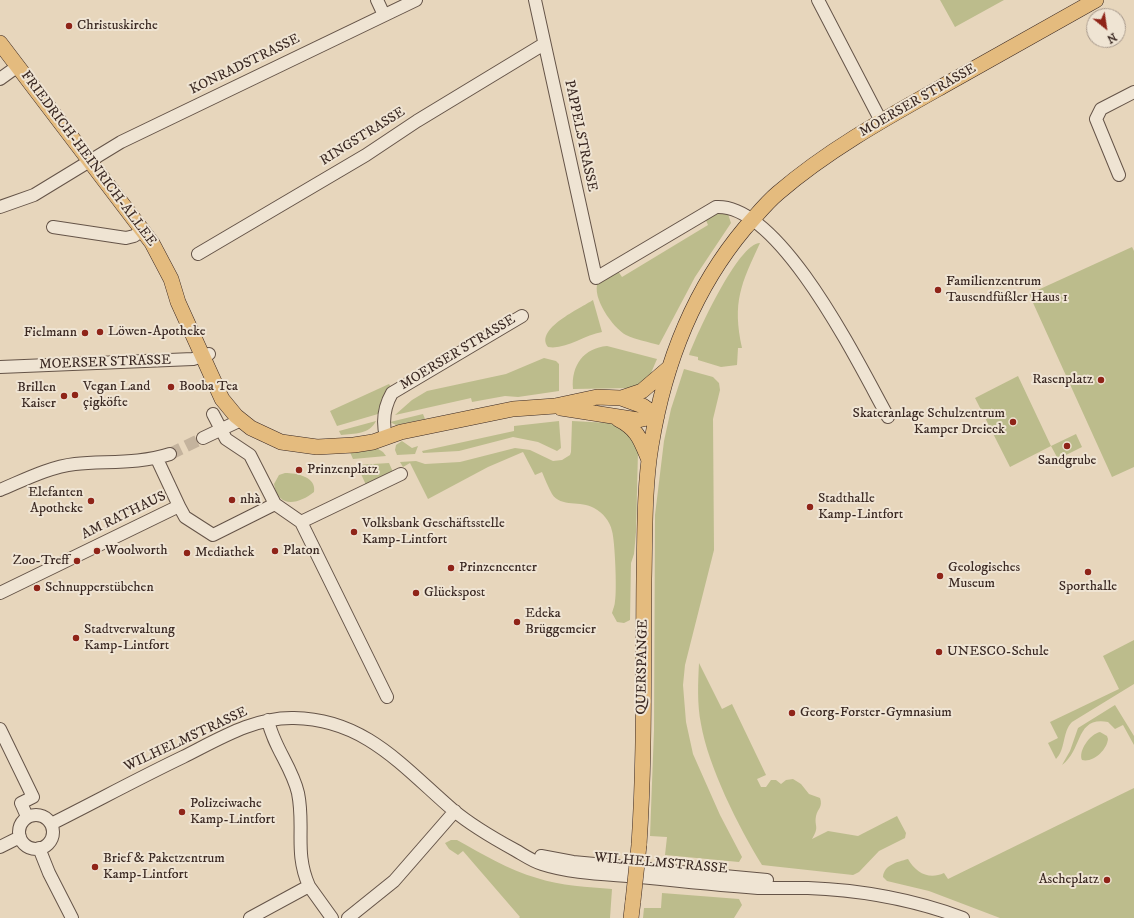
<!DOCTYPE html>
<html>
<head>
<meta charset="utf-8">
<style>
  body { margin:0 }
  #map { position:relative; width:1134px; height:918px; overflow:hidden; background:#e7d6bc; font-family:"IM FELL DW Pica",serif }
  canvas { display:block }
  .north { position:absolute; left:1086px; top:8px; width:40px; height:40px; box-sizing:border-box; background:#efe4d3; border:1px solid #a7998c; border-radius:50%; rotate:150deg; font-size:11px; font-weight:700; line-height:16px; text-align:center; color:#3a2822 }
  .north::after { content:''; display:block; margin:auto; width:14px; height:18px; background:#8f2418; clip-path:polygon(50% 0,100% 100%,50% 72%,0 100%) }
</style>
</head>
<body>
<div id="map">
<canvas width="1134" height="918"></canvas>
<div class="north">N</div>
</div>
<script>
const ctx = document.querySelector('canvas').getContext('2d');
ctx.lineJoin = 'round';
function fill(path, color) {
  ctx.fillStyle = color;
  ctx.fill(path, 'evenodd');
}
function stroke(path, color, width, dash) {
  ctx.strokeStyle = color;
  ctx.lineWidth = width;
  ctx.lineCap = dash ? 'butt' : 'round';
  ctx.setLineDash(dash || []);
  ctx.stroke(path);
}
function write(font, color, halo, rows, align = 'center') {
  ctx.font = font + ' "IM FELL DW Pica",serif';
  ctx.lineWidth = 4;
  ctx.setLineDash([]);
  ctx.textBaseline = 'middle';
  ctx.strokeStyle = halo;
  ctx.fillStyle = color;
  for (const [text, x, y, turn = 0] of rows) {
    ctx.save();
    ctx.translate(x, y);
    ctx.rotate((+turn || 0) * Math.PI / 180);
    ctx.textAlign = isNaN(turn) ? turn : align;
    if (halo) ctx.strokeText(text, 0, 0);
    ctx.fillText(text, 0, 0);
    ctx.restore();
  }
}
const green = new Path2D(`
  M940 0H1004L955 27Z
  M718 212 728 214 731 223 695 277 659 345C649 342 636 340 626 335 613 328 591 297 598 282L618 271 622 277 708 225 705 218Z
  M760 243C741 284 732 302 742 348H738L737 365 721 367 698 360V357L689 355C697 334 738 243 760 243Z
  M1132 247 1134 251V467L1112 477 1029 294Z
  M593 300 602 332C584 335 566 350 548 347 534 329 581 308 593 300Z
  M607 346 657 359 648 380 633 388 573 389C571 365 584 348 607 346Z
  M544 358 556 361 559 364V391L518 397 505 396 472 402 471 398 395 415 412 400 427 391 506 374Z
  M684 369 713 377 719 383 720 390 713 419 714 550 685 665 683 685 686 722 693 754 720 815 742 857 739 862 665 855 667 837 650 836 654 730 655 515 664 441 671 409Z
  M1018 376 1051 446 1076 434 1082 447 1058 459 1051 446 1010 467 975 398Z
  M389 384 392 388 385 396 378 414 337 426 330 411Z
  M423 414 425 419 396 425 390 422Z
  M376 421C369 435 355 433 341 435L339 431Z
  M559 421 561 448 557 451 538 442 513 437 459 451 423 453 422 451 514 431V426Z
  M572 421 610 423 620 425 626 429 638 451 636 532 634 554 631 563 630 620 624 623 617 622 612 613C613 609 615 605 615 601 617 591 615 541 612 531 610 521 603 513 594 508 581 500 561 508 552 494 548 487 545 479 542 472L535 475 523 452 488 467 428 499 410 463 403 467 400 462 416 461 425 464 460 462 515 448 530 450 553 461 562 460 570 455 571 452Z
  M402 441 412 448 418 446 415 454 397 455 395 450 396 445Z
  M375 447 383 452 386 456 353 459 349 450Z
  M389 463 393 472 366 485 357 465Z
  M285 473C297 473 317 477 314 492 299 504 278 509 274 484L279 475Z
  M1134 640V684L1072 722C1062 732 1066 749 1056 759L1048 743 1058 738 1050 722 1119 689 1103 656Z
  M699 663 722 709 732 704 766 775 757 779 761 787H766L771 780H776L781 784 786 780 793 779 801 784 809 794 820 798C823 807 818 808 816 816 814 827 820 826 812 839L828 831 858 836 897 816 906 833 905 838 879 851 859 872 853 875 762 865C739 828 708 766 701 724 697 704 698 683 699 663Z
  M1115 705 1134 736V745L1123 725 1115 729 1108 722C1075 716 1083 750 1062 765L1070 751 1078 728Z
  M1100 732 1107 736 1108 739C1107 750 1093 763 1082 760 1078 751 1090 734 1100 732Z
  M1134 788V918H1000L929 891 887 881 883 877C884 865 897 862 908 859 916 873 929 880 944 873L948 879Z
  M451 840H457C482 854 509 870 537 878 561 886 588 887 612 889L610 918H519L520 917 463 851 458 855 449 849 445 843Z
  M662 893 739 899 742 905 734 918H643L644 908H661Z`);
const minorTunnel = new Path2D(`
  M170 454 203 438`);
const minor = new Path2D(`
  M377 0 384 15
  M535 0 596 278 716 207C781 203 860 367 888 417
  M818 0 881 121
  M0 79 18 66
  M1119 175 1096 119 1101 109 1134 92
  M0 207 34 195 121 142 416 0
  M53 227 126 238 134 236 143 230
  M198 254 366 155 417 121 544 44
  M0 367 193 359 209 354
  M213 414 226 439 250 455 275 504 301 522 387 697
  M386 437C382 421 384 407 392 393L522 316
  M203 438 241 420
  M157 459 179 506
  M0 490C24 480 49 467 75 464 107 461 139 464 170 454
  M301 522 401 474
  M0 593 179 506 185 517 213 535 275 504
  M0 729 33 797 21 803 25 812
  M19 832a17 17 0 1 1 34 0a17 17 0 1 1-34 0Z
  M51 824C95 802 139 778 183 757 219 739 254 717 294 718 365 719 403 767 453 810 472 826 493 838 515 850 524 855 532 861 542 864 573 874 607 874 640 877 679 881 719 885 758 888 775 888 791 888 808 888 860 890 915 900 963 918
  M0 847 20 837
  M39 848 49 873 72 918
  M541 856 573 862 767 880
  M309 886 332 918
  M250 918 309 886C294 852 305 827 298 793 292 767 273 746 268 720
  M348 918 394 881 455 811`);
const major = new Path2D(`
  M0 43 152 243 171 279 178 302 222 399 236 416 251 428 281 442 317 447 354 445 373 442 401 432 513 409 555 406 597 397 621 398 642 391 670 367
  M621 398 643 406 657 416
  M561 408 638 420 657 416
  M618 419C638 429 641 441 649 460
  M639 845C645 757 643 668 644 579 645 536 644 488 651 446 664 366 693 290 745 228 756 216 766 203 778 193 828 150 886 118 943 86 994 57 1045 29 1096 0
  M631 918 633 901`);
const majorBridge = new Path2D(`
  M633 901 639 845`);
const markers = [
  [69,26,4,"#8f2418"],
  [938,290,4,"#8f2418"],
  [100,332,4,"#8f2418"],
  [85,333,4,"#8f2418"],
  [1101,380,4,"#8f2418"],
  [171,387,4,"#8f2418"],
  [75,395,4,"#8f2418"],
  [64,396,4,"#8f2418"],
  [1013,422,4,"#8f2418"],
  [1067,446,4,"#8f2418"],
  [299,470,4,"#8f2418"],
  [232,500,4,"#8f2418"],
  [91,501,4,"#8f2418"],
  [810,507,4,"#8f2418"],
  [354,532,4,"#8f2418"],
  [97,551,4,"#8f2418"],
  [275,551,4,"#8f2418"],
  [187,553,4,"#8f2418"],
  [77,561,4,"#8f2418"],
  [451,568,4,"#8f2418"],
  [1088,572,4,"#8f2418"],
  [940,576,4,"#8f2418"],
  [37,588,4,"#8f2418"],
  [416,593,4,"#8f2418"],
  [517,622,4,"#8f2418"],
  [76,638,4,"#8f2418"],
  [939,652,4,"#8f2418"],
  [792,713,4,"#8f2418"],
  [182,812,4,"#8f2418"],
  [95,867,4,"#8f2418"],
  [1107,880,4,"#8f2418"]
];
const poiNames = [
  ["Christuskirche",77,26],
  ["Familienzentrum",946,282],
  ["Tausendfüßler Haus 1",946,298],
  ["Löwen-Apotheke",108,332],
  ["Fielmann",77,333,"right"],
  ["Rasenplatz",1093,380,"right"],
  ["Vegan Land",83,387],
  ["çigköfte",83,403],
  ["Booba Tea",179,387],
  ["Brillen",56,388,"right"],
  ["Kaiser",56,404,"right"],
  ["Skateranlage Schulzentrum",1005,414,"right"],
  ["Kamper Dreieck",1005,430,"right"],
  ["Sandgrube",1067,461,"center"],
  ["Prinzenplatz",307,470],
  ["Elefanten",83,493,"right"],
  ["Apotheke",83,509,"right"],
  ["Stadthalle",818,499],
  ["Kamp-Lintfort",818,515],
  ["nhà",240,500],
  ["Volksbank Geschäftsstelle",362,524],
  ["Kamp-Lintfort",362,540],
  ["Woolworth",105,551],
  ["Platon",283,551],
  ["Mediathek",195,553],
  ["Zoo-Treff",69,561,"right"],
  ["Prinzencenter",459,568],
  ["Geologisches",948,568],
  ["Museum",948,584],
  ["Sporthalle",1088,587,"center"],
  ["Schnupperstübchen",45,588],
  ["Glückspost",424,593],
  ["Edeka",525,614],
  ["Brüggemeier",525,630],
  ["Stadtverwaltung",84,630],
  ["Kamp-Lintfort",84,646],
  ["UNESCO-Schule",947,652],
  ["Georg-Forster-Gymnasium",800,713],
  ["Polizeiwache",190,804],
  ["Kamp-Lintfort",190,820],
  ["Brief & Paketzentrum",103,859],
  ["Kamp-Lintfort",103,875],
  ["Ascheplatz",1099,880,"right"]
];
const streetNames = [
  ["KONRADSTRASSE",245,65,-26],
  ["MOERSER STRASSE",918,101,-30],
  ["PAPPELSTRASSE",580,136,78],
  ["RINGSTRASSE",363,137,-32],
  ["FRIEDRICH-HEINRICH-ALLEE",88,159,53],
  ["MOERSER STRASSE",458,353,-31],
  ["MOERSER STRASSE",105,363,-2],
  ["AM RATHAUS",124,516,-26],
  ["QUERSPANGE",643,667,-89],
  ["WILHELMSTRASSE",186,740,-25],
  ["WILHELMSTRASSE",661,864,5]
];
fill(green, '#bcbc8c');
stroke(minorTunnel, '#c4b39d', 12, [12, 6]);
stroke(minor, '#655448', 14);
stroke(major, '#3a2822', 16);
stroke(minor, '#efe4d3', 12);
stroke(major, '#e4bb7e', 15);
stroke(majorBridge, '#3a2822', 16, []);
stroke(majorBridge, '#e4bb7e', 15);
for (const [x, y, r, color] of markers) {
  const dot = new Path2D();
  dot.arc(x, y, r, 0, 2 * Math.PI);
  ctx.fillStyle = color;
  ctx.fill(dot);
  stroke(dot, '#efe4d3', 1.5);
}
write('14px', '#3a2822', '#efe4d3', poiNames, 'left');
write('14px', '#3a2822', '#efe4d3', streetNames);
</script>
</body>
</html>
